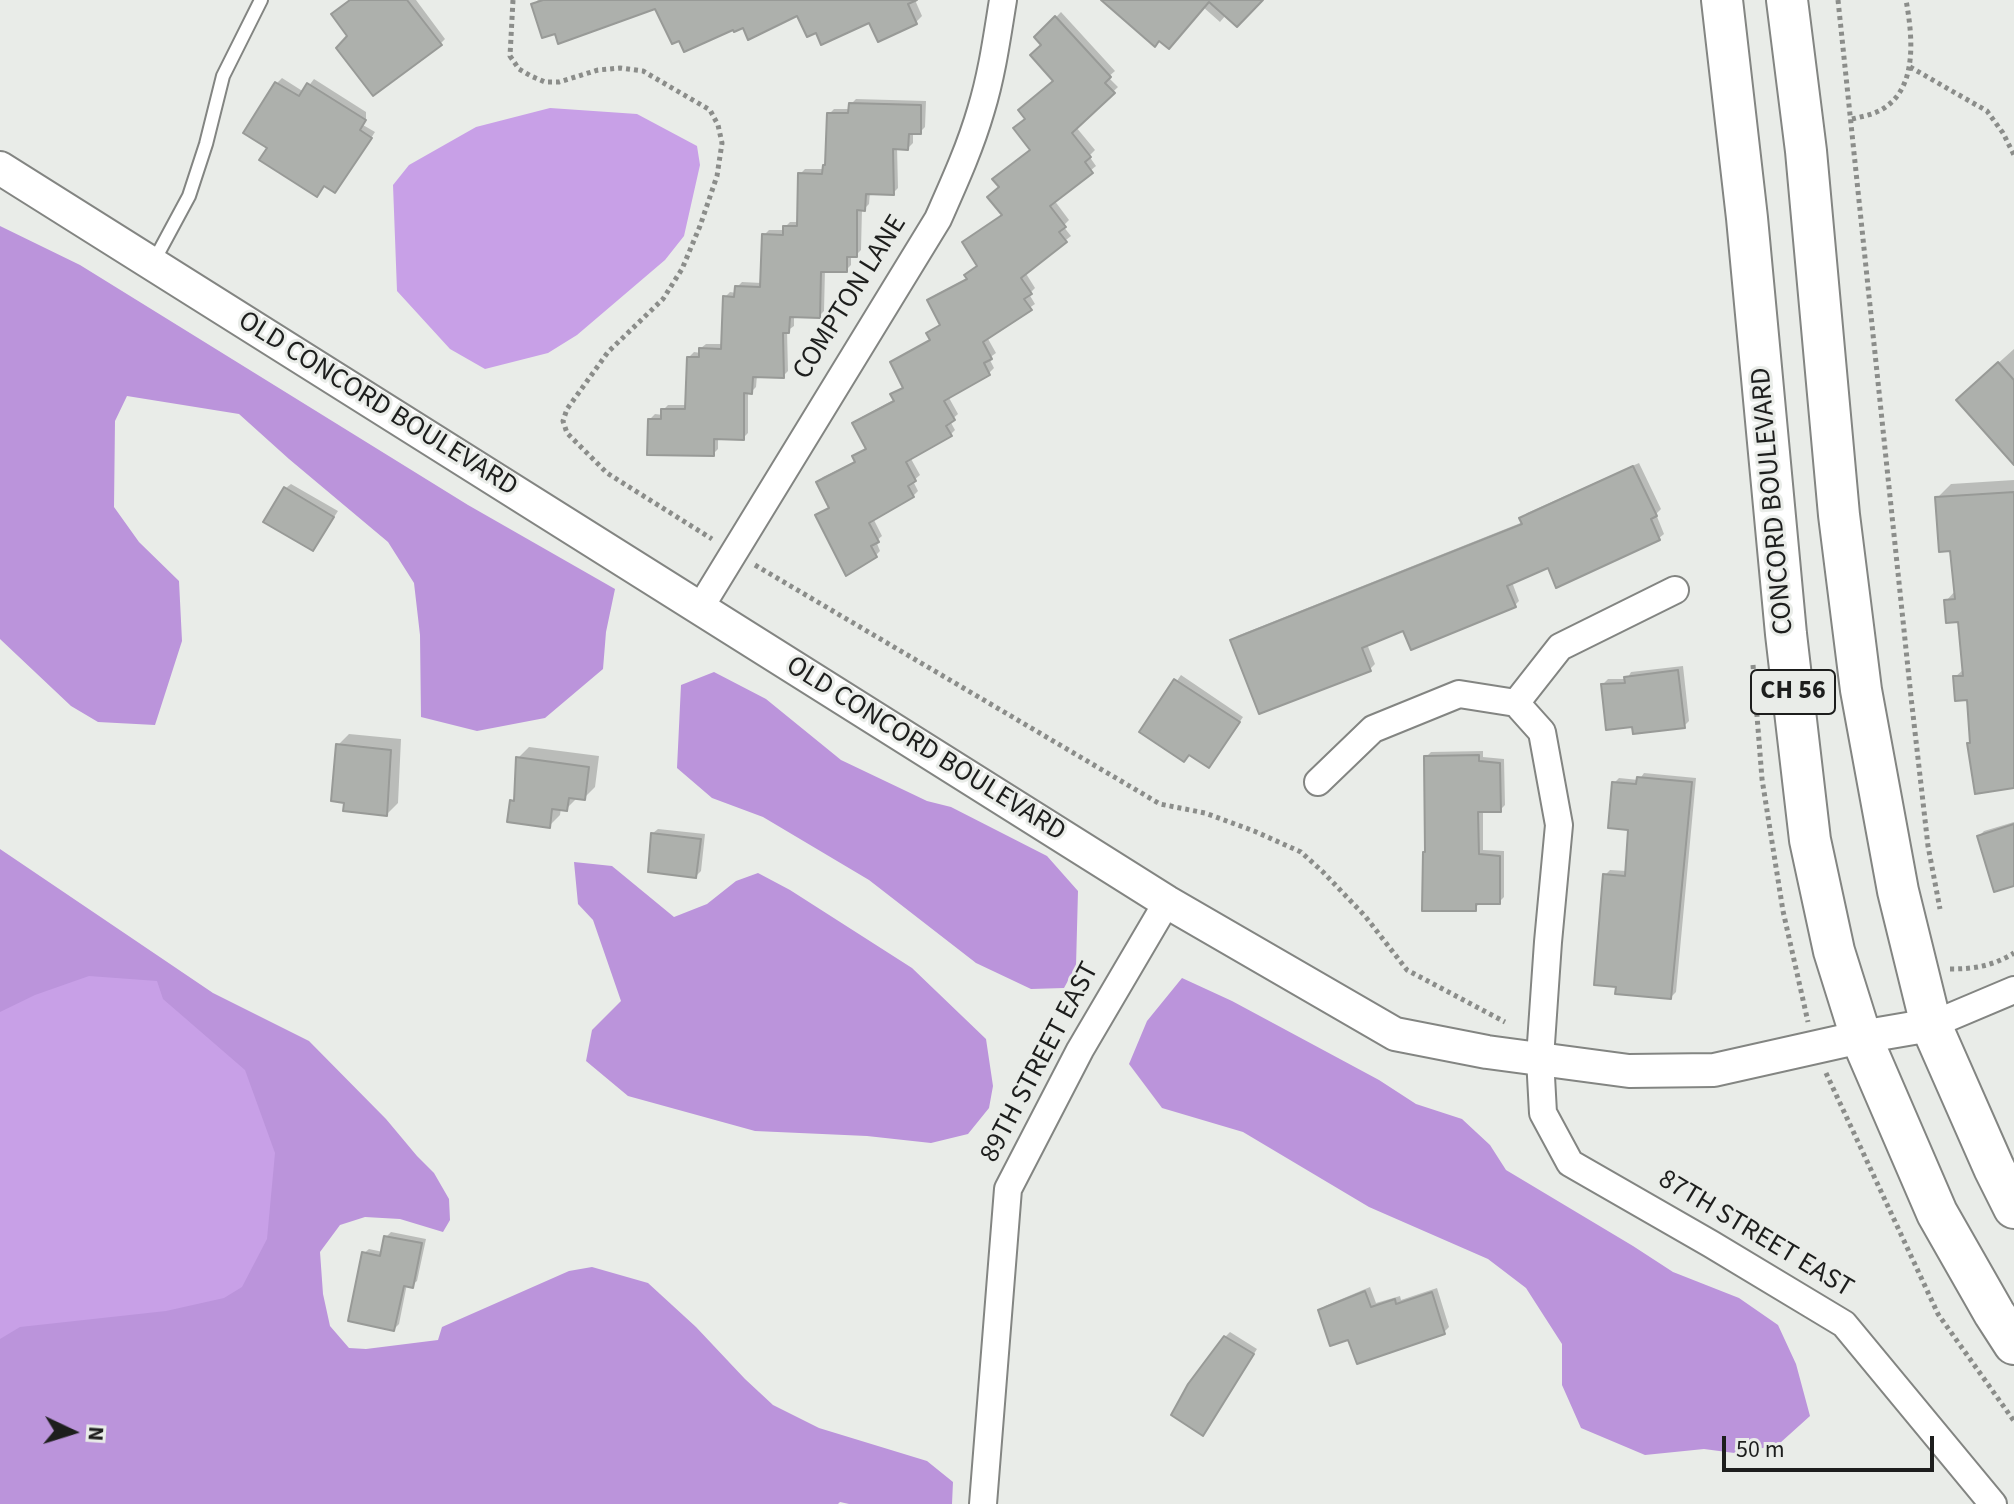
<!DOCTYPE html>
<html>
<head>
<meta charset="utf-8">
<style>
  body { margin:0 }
  #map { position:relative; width:2014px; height:1504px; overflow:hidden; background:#e9ece8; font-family:"Source Sans 3",sans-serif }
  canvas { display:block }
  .north { position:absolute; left:32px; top:1392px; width:80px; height:80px; -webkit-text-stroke:6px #e9ece8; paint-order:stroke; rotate:94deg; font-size:22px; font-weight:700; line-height:32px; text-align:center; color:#1d1e1d }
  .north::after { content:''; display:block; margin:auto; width:28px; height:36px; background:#1d1e1d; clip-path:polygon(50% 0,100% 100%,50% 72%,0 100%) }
  .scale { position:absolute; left:1722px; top:1436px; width:212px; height:36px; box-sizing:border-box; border:4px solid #1d1e1d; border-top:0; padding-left:10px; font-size:24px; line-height:28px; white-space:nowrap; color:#1d1e1d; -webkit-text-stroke:6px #e9ece8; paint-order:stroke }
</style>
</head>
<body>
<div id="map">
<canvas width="2014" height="1504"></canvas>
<div class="north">N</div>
<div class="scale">50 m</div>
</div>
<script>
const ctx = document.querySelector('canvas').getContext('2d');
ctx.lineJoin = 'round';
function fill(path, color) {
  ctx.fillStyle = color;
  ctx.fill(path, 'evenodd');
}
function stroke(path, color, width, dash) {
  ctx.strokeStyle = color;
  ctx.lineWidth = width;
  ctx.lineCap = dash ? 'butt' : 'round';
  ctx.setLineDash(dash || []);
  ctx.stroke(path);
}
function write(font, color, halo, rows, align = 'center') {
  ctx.font = font + ' "Source Sans 3",sans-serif';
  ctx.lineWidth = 6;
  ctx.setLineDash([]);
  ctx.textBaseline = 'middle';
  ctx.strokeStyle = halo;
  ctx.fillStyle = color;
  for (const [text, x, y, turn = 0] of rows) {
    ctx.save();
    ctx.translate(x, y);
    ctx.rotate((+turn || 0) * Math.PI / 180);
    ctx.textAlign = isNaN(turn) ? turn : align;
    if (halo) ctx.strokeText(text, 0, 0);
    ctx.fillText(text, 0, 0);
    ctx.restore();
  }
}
const forest = new Path2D(`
  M0 226 80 265 468 505 615 589 606 632 603 669 545 718 477 731 421 717 420 635 414 583 388 542 289 459 239 414 127 396 115 421 114 507 139 542 179 581 182 641 155 725 98 722 71 706 0 639Z
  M714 672 766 699 841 760 927 801 951 807 1047 856 1078 891 1076 966 1064 988 1031 989 976 963 869 880 763 817 712 798 677 768 681 685Z
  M0 849 213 993 309 1041 386 1119 417 1156 434 1173 449 1199 450 1220 443 1232 400 1219 365 1217 340 1225 320 1252 323 1294 330 1326 349 1348 366 1349 438 1340 442 1327 569 1271 592 1267 648 1283 696 1327 745 1379 773 1405 819 1428 927 1461 953 1482 952 1504H849L840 1502 838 1504H0Z
  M574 862 612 866 674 917 707 904 736 881 758 873 790 890 912 968 986 1039 993 1086 989 1108 968 1134 931 1143 867 1136 755 1131 628 1096 586 1061 592 1030 621 1001 593 920 578 904Z
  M1182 978 1232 1001 1379 1080 1416 1104 1462 1119 1490 1145 1506 1170 1633 1246 1673 1272 1739 1298 1778 1325 1796 1364 1810 1416 1780 1443 1742 1454 1704 1449 1645 1455 1581 1428 1562 1385V1344L1526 1288 1488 1259 1369 1207 1243 1132 1162 1108 1129 1064 1147 1021Z`);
const water = new Path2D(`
  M550 108 637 114 697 146 700 165 684 236 665 260 577 335 548 353 485 369 450 349 397 291 393 185 409 165 476 127Z
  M89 976 157 981 163 999 245 1070 275 1153 267 1239 242 1287 224 1298 166 1311 20 1327 0 1339V1012L35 995Z`);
const shadow = new Path2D(`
  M351 0H416L445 39 440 44 350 36Z
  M538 0H915L922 16 916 22 870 20 817 30 798 14 744 25 656 6 556 31 533 5Z
  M1104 0H1260L1226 15 1220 22 1203 7Z
  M1061 12 1115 71 1108 77 1118 87 1076 127 1095 150 1089 156 1096 166 1054 200 1069 220 1063 226 1071 236 1025 272 1035 288 1029 294 1035 304 987 337 996 353 989 358 994 368 989 373 948 396 958 414 950 421 955 430 951 434 910 457 920 475 913 481 918 491 913 496 873 518 882 536 876 541 880 551 875 556 817 516 830 507 818 482 823 477 856 461 854 457 867 448 855 423 860 418 895 399 893 395 905 386 893 363 898 358 932 339 942 324 930 300 935 295 968 278 979 265 1004 214 1001 187 1032 150 1027 118 1056 80 1044 45 1037 37Z
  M282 78 304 92 314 79 366 112V120L363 125 375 132 340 185 325 184 322 190 270 147 277 83Z
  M856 99 926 101 925 127 920 132H913V143L908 148 897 147 898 188 893 193 870 192 869 204 864 209H862L861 250 856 255H851V265L846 270H825L824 311 819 316 794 315V326L787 331 788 371 783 376 757 375 756 387 751 392H748V433L743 438 718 437V449L713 454 650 419 655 414 663 415V410L668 405H687L689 357 694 352 701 353V348L706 344H724L725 297 730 292 737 293V287L742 282 762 283 764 235 769 230H785V227L790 222H799L800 174 805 169H824L827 163 829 114 834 109H850L851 104Z
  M2014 349V462L1975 384Z
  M1639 463 1661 509 1656 514 1664 534 1659 538 1549 566 1512 582 1519 601 1514 606 1404 628 1367 644 1375 664 1370 669 1232 641 1237 636 1523 522 1522 518 1527 513Z
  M2014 480V786L1969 744 1972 741 1969 698 1955 677 1964 669 1960 619 1946 601 1956 590 1952 549 1937 498 1951 484Z
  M291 484 338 511 313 549 286 488Z
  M1683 666 1689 721 1684 726 1633 725 1603 684 1608 679H1627L1631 672Z
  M1181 675 1243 717 1213 761 1142 731Z
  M349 734 401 739 398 803 387 814 338 745Z
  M529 747 599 756 595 787 584 798 578 797 566 809 561 808 560 815 549 826 512 801 516 797 518 758Z
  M1483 751V757L1504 759 1505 805 1500 810H1483V850L1504 851V897L1499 902H1480L1475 909 1427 851 1426 757 1431 752Z
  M1644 773 1696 778 1676 992 1671 997 1605 875 1610 870 1627 871 1630 829 1614 783 1619 778 1639 780Z
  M2014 822V884L1979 836 1984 831Z
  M658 829 705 834 701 871 696 876 653 833Z
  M391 1232 426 1239 417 1281 412 1285 407 1284 399 1324 394 1329 364 1253 369 1249 383 1252 386 1237Z
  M1370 1287 1376 1303 1400 1296 1401 1300 1437 1288 1449 1327 1444 1332 1350 1338 1320 1311 1325 1306Z
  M1230 1332 1257 1349 1207 1428 1225 1337Z`);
const building = new Path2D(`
  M350 0H407L442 45 373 96 336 48 347 36 331 14Z
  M543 0H917L908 4 917 24 878 42 869 23 821 45 816 33 807 37 797 16 748 40 743 28 734 32 733 30 684 52 679 41 672 44 655 9 558 44 555 34 542 38 531 4Z
  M1101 0H1263L1237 27 1209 2 1169 49 1159 41 1155 47Z
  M1055 16 1111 77 1105 83 1115 93 1072 133 1091 157 1085 162 1093 173 1050 206 1066 227 1059 232 1067 242 1021 278 1032 294 1024 299 1032 310 983 342 992 359 984 363 990 375 944 401 955 420 946 426 952 436 906 462 916 481 908 486 914 497 869 523 879 542 871 546 877 557 846 576 815 515 829 508 816 482 855 462 852 456 866 449 852 423 894 401 890 394 903 388 890 362 930 340 926 333 940 325 927 300 967 279 964 275 977 266 962 242 1002 215 987 197 999 187 992 179 1030 150 1013 128 1025 119 1018 110 1053 81 1030 55 1041 45 1034 37Z
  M275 82 299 96 307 83 366 120 360 130 372 138 335 193 324 186 317 197 259 160 267 148 243 133Z
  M849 103 921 105V134H909L908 150 893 149 894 195 866 194 865 211 857 210V257H847V272H821L820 318 790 317 789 333H783L784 378 753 377 752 394 744 393V440L714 439V456L647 455 648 419H661V409H685L687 357H699V348L721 349 723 296 734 297 735 286 760 287 762 234 783 235V226H797L798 173 822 174 823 165H825L827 113H848Z
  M1998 362 2014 380V465L1956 400Z
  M1633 466 1657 516 1651 519 1660 540 1556 588 1548 568 1507 586 1516 607 1411 650 1403 631 1362 648 1371 671 1259 714 1230 640 1522 524 1519 518Z
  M284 487 334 517 313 551 263 522Z
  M2014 492V788L1975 794 1967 743H1970L1967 700 1955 701 1953 676H1963L1958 622 1946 623 1944 600 1955 599 1950 551 1939 552 1935 497Z
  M1678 670 1685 728 1633 734 1632 727 1606 730 1601 684 1625 683 1624 677Z
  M1174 679 1240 722 1209 768 1189 755 1184 762 1139 732Z
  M336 744 391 750 387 816 343 811 344 803 331 801Z
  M1479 755V761L1500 763 1501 812H1478L1479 854 1500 856V904H1476V911H1422L1423 852H1425L1424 756Z
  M516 757 589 767 585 800 569 798 567 811 552 809 550 828 507 822 510 800 514 801Z
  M1637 777 1692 782 1671 999 1615 994 1616 987 1594 985 1603 874 1625 876 1628 830 1608 828 1612 782 1636 784Z
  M2014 824V886L1994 892 1977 836Z
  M651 833 701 839 696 878 648 872Z
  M384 1236 422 1243 413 1288 404 1286 394 1331 348 1321 362 1252 380 1256Z
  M1365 1291 1371 1307 1395 1299 1396 1304 1432 1292 1445 1334 1357 1364 1348 1340 1330 1346 1318 1310Z
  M1224 1336 1254 1354 1203 1436 1171 1415 1188 1384Z`);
const path = new Path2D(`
  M513 0 510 56 519 69 531 76 545 82H559L598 70 620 68 643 71 710 110 718 125 722 143 717 176 700 226 682 269 663 299 608 352 567 409 563 421 567 433 607 473 712 539
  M1838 0 1911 697 1928 846 1940 909
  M1910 67 1987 111 2003 133 2014 155
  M1852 119C1864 116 1877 114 1887 106 1918 83 1912 33 1906 0
  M755 565 1160 804 1205 813 1254 831 1301 852 1323 872 1365 916 1407 970 1505 1022
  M1753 665 1762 779 1783 911 1808 1022
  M1950 969C1974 969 1993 966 2014 953
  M1826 1073 1938 1314 2014 1421`);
const service = new Path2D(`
  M154 261 189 196 206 144 223 76 261 0`);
const minor = new Path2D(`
  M700 608 938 219C954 183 970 148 981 110 992 74 997 37 1003 0
  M1516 703 1560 647 1675 590
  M1318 782 1373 729 1459 694 1516 703 1542 732 1559 825 1548 942 1540 1058 1543 1113 1570 1163 1711 1244 1844 1324 1993 1504
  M1931 1025 2014 990
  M983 1504 1008 1189 1080 1050 1167 902`);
const tertiary = new Path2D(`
  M0 168 1167 902 1395 1034 1487 1052 1629 1071 1714 1070 1861 1037 1931 1025`);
const primary = new Path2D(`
  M1722 0 1747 218 1786 634 1810 840 1834 951 1861 1037 1937 1213 1994 1313 2014 1344
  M1787 0 1806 151 1839 515 1861 690 1898 891 1931 1025 1994 1168 2014 1208`);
const shields = [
  [1793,692,84]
];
const shieldNames = [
  ["CH 56",1793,692]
];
const streetNames = [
  ["COMPTON LANE",851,298,-58],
  ["OLD CONCORD BOULEVARD",377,405,32],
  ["CONCORD BOULEVARD",1774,501,-95],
  ["OLD CONCORD BOULEVARD",925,750,32],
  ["89TH STREET EAST",1041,1063,-62],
  ["87TH STREET EAST",1755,1235,31]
];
fill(forest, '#bb94db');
fill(water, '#c8a0e7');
fill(shadow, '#0003');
fill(building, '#adb0ac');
stroke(building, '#989a97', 2);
stroke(service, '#838582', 16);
stroke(minor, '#838582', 30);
stroke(tertiary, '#838582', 36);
stroke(primary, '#838582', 44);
stroke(path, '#8b8d8a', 5, [4, 4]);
stroke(service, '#fff', 12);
stroke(minor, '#fff', 26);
stroke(tertiary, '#fff', 32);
stroke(primary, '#fff', 40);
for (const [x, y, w] of shields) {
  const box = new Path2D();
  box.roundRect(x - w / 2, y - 22, w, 44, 6);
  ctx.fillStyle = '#e9ece8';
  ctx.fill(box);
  stroke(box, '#1d1e1d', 2);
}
write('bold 26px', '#1d1e1d', null, shieldNames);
write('28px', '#1d1e1d', '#e9ece8', streetNames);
</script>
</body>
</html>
